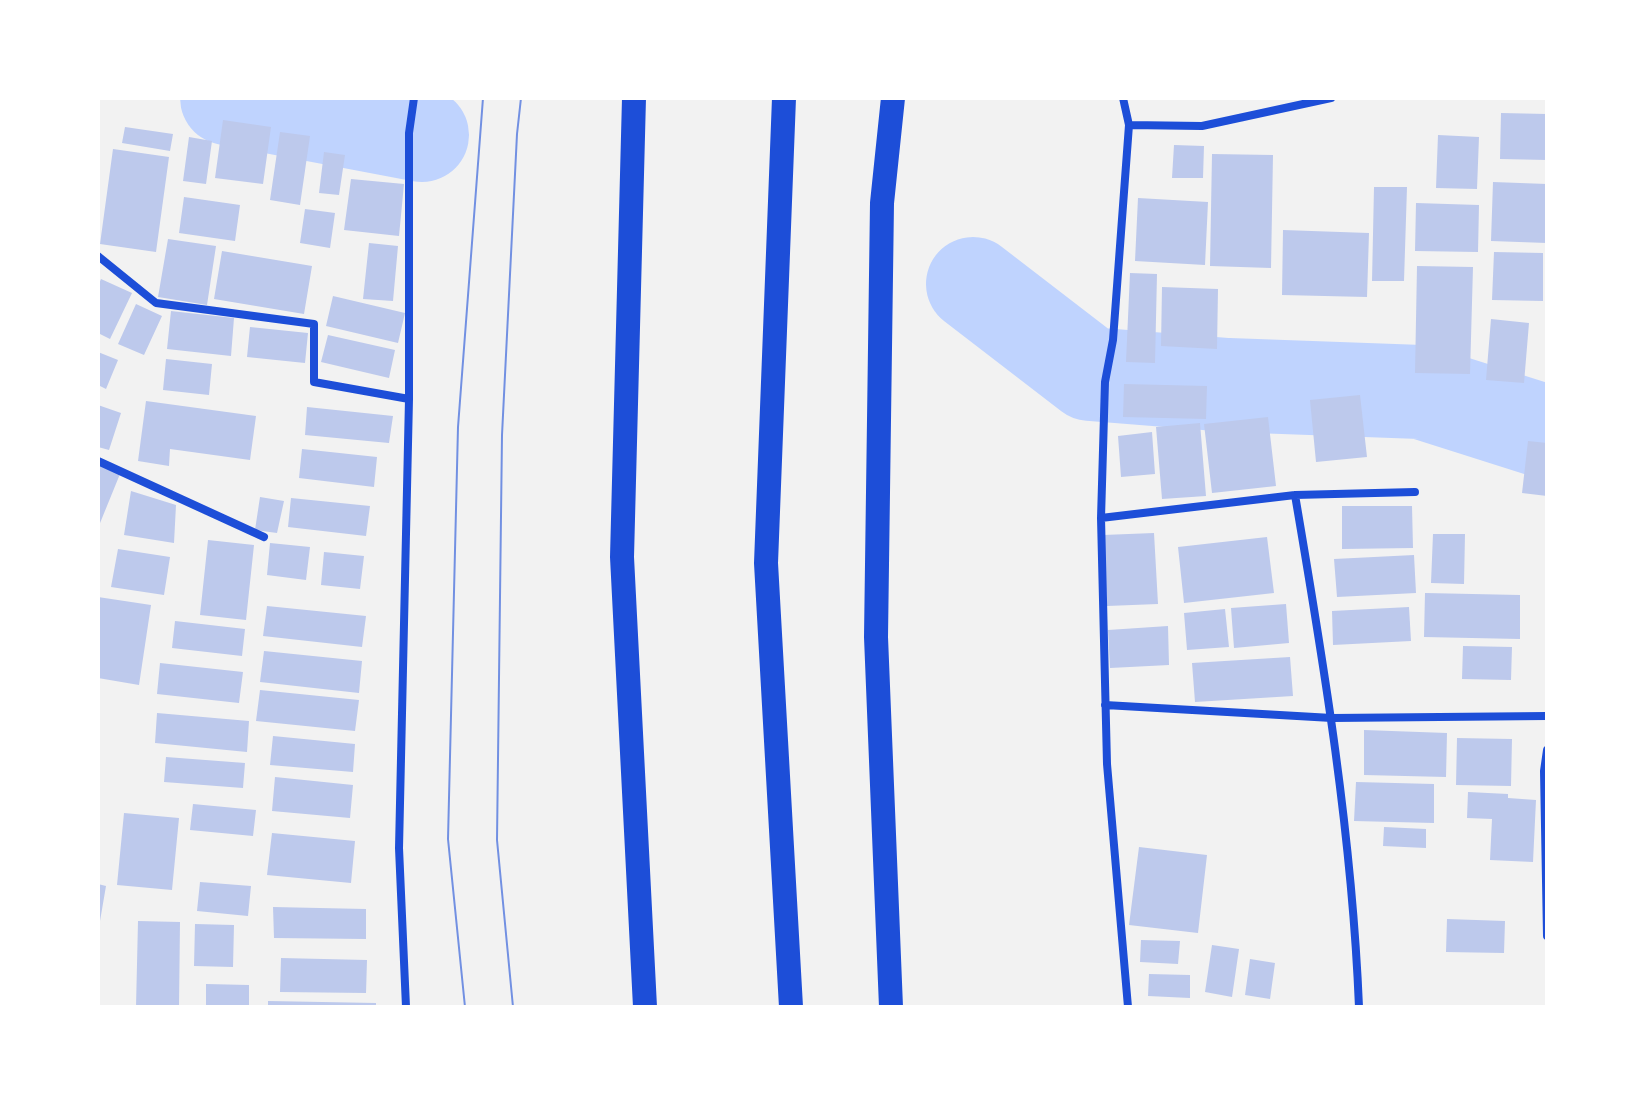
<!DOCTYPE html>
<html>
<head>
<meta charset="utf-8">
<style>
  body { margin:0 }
  #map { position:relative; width:1645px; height:1105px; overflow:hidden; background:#f2f2f2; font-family:"Titillium Web",sans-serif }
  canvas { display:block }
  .frame { position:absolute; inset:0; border:100px solid #fff; pointer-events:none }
</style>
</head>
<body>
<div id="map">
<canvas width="1645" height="1105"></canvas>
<div class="frame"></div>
</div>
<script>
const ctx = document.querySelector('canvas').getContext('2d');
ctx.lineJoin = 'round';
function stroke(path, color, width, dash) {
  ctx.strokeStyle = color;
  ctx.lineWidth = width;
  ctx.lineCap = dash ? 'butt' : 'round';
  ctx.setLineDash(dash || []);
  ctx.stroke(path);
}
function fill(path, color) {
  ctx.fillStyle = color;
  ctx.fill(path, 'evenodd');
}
const river = new Path2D(`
  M227 98 422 135
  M973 284 1090 374 1228 385 1421 392 1547 432`);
const building = new Path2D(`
  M1501 113 1547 114V160L1500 159Z
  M223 120 271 127 263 184 215 178Z
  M125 127 173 134 170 151 122 143Z
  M280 132 310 136 300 205 270 200Z
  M1438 135 1479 137 1477 189 1436 188Z
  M189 137 212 141 206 184 183 181Z
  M1174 145 1204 146 1203 178H1172Z
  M113 149 169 157 156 252 100 244Z
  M324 152 345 155 339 195 319 193Z
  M1212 154 1273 155 1271 268 1210 266Z
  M351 179 404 184 399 236 344 230Z
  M1493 182 1547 184V243L1491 241Z
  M1374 187H1407L1404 281H1372Z
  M184 197 240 205 235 241 179 233Z
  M1138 198 1208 202 1205 265 1135 261Z
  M1416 203 1479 205 1478 252 1415 251Z
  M305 209 335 213 330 248 300 243Z
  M1283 230 1369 233 1367 297 1282 295Z
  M168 239 216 246 207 305 158 297Z
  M369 243 398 246 393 301 363 299Z
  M222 251 312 266 304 314 214 299Z
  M1494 252 1543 253V301L1492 300Z
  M1417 266 1473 267 1470 374 1415 373Z
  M1130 273 1157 274 1155 363 1126 362Z
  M101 279 132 293 110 339 98 333V286Z
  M1162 287 1218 289 1217 349 1161 346Z
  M333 296 405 313 398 343 326 326Z
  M136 304 162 316 144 355 118 344Z
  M171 311 234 318 231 356 167 349Z
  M1491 319 1529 323 1524 383 1486 380Z
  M250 327 308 333 305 363 247 357Z
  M328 335 395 350 389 378 321 362Z
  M98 352 118 360 106 389 98 385Z
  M166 359 212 364 209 395 163 390Z
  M1124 384 1207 386 1206 419 1123 417Z
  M1360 395 1367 457 1316 462 1310 400Z
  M146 401 256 416 250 460 170 449 169 466 138 461Z
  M98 405 121 413 109 450 98 447Z
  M307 407 393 416 389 443 305 435Z
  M1268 417 1276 486 1212 493 1204 424Z
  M1200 423 1206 496 1162 499 1156 427Z
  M1152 432 1155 474 1121 477 1118 436Z
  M1528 441 1547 443V496L1522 493Z
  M302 449 377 457 374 487 299 478Z
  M98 465 120 474 98 528Z
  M131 491 176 505 174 543 124 535Z
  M260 497 284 501 277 533 255 530Z
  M291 498 370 506 366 536 288 527Z
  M1342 506H1412L1413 548 1342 549Z
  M1154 533 1158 604 1107 606 1103 535Z
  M1433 534H1465L1464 584 1431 583Z
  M1267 537 1274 593 1184 603 1178 547Z
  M208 540 254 545 246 620 200 615Z
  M270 543 310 547 306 580 267 575Z
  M118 549 170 557 164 595 111 587Z
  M324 552 364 556 360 589 321 585Z
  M1414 555 1416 593 1337 597 1334 559Z
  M1425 593 1520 595V639L1424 637Z
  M98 597 151 605 139 685 98 678Z
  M1286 604 1289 643 1234 648 1231 608Z
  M267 606 366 616 362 647 263 636Z
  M1409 607 1411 641 1333 645 1332 611Z
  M1225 609 1229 647 1187 650 1184 613Z
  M175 621 245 629 242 656 172 648Z
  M1168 626 1169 665 1110 668 1108 630Z
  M1463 646 1512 647 1511 680 1462 679Z
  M264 651 362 661 359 693 260 682Z
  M1290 657 1293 696 1195 702 1192 663Z
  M160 663 243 672 239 703 157 694Z
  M260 690 359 700 355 731 256 721Z
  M157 713 249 721 247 752 155 743Z
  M1364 730 1447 733 1446 777 1364 775Z
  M273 736 355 744 353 772 270 765Z
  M1457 738 1512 739 1511 786 1456 785Z
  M166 757 245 763 243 788 164 782Z
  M275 777 353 785 350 818 272 811Z
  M1356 782 1434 784V823L1354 821Z
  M1468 792 1508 794V798L1536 800 1533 862 1490 860 1492 819 1467 818Z
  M193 804 256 810 253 836 190 830Z
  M124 813 179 818 172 890 117 885Z
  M1384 827 1426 829V848L1383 846Z
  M272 833 355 841 351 883 267 875Z
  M1139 847 1207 855 1198 933 1129 925Z
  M200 882 251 886 248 916 197 911Z
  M98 884 106 886 100 921H98Z
  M273 907 366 909V939L274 938Z
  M1447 919 1505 921 1504 953 1446 952Z
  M138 921 180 922 179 1007H136Z
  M195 924 234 925 233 967 194 966Z
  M1141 940 1180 941 1178 964 1140 962Z
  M1212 945 1239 949 1232 997 1205 992Z
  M281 958 367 960 366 993 280 992Z
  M1250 959 1275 963 1270 999 1245 995Z
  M1149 974 1190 975V998L1148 996Z
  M206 984 249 985V1007H206Z
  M268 1001 376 1003V1007H268Z`);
const minor = new Path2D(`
  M1123 98 1129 125 1113 340 1105 382 1101 518 1107 764 1128 1007
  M1129 125 1202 126 1331 98
  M98 256 156 303 314 324V382L409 399
  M98 461 264 537
  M1295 495C1324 665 1352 835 1359 1007
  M1101 518 1295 495 1415 492
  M1105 705 1332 718 1547 716
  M1547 750 1544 771 1547 936
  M406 1007 399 848 409 399V133L414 98`);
const motorway = new Path2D(`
  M634 98 622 557 645 1007
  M784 98 766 563 791 1007
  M891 1007 876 637 882 203 893 98`);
const tram = new Path2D(`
  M465 1007 448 839 458 427 483 98
  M513 1007 497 840 502 435 517 134 521 98`);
stroke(river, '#bfd3fe', 94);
fill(building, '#bdc9ec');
stroke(minor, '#1d4ed8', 8);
stroke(motorway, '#1d4ed8', 24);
stroke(tram, '#7290e2', 2);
</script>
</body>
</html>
